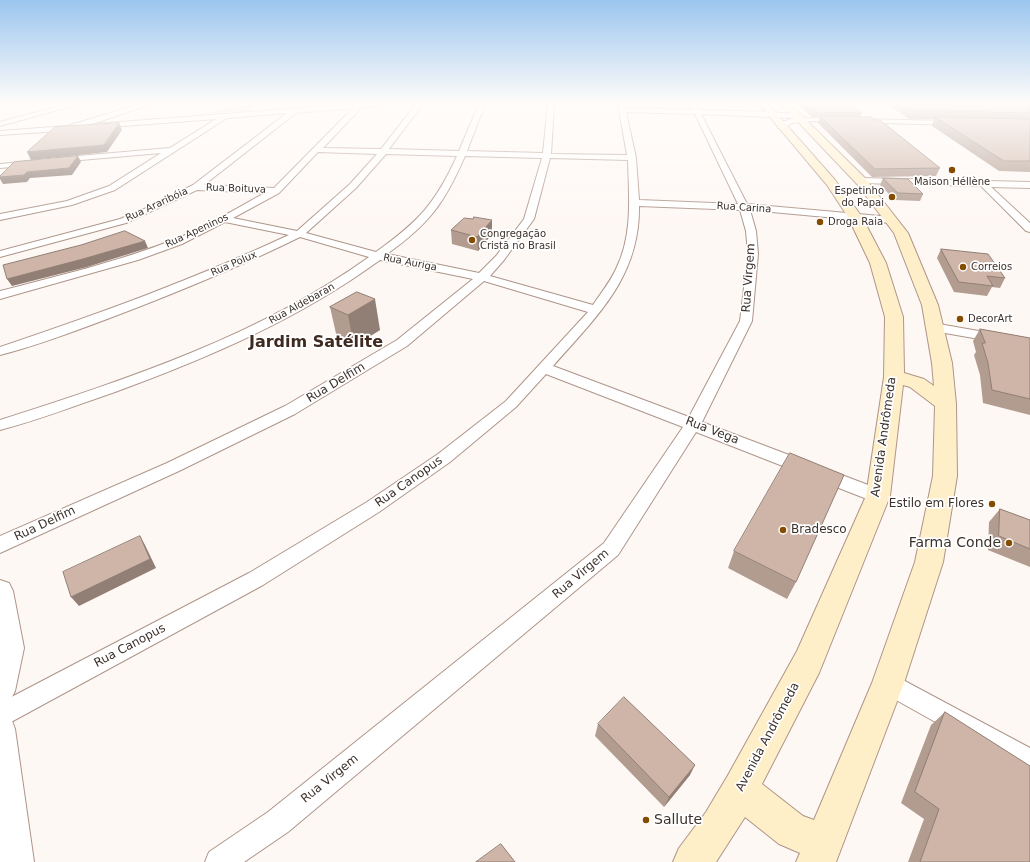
<!DOCTYPE html>
<html>
<head>
<meta charset="utf-8">
<style>
  body { margin:0 }
  canvas { display:block; background:#fef8f5 }
</style>
</head>
<body>
<canvas width="1030" height="862"></canvas>
<script>
const ctx = document.querySelector('canvas').getContext('2d');
ctx.lineJoin = 'round';
function fill(path, color) {
  ctx.fillStyle = color;
  ctx.fill(path, 'evenodd');
}
function stroke(path, color, width, dash) {
  ctx.strokeStyle = color;
  ctx.lineWidth = width;
  ctx.lineCap = dash ? 'butt' : 'round';
  ctx.setLineDash(dash || []);
  ctx.stroke(path);
}
function write(font, color, halo, rows, align = 'center') {
  ctx.font = font + ' "DejaVu Sans",sans-serif';
  ctx.lineWidth = 3.5;
  ctx.setLineDash([]);
  ctx.textBaseline = 'middle';
  ctx.strokeStyle = halo;
  ctx.fillStyle = color;
  for (const [text, x, y, turn = 0] of rows) {
    ctx.save();
    ctx.translate(x, y);
    ctx.rotate((+turn || 0) * Math.PI / 180);
    ctx.textAlign = isNaN(turn) ? turn : align;
    if (halo) ctx.strokeText(text, 0, 0);
    ctx.fillText(text, 0, 0);
    ctx.restore();
  }
}
const green = new Path2D(`
  M235 104H261L249 111 211 113Z`);
const minor = new Path2D(`
  M67 104H79L0 126V122Z
  M141 104H152L74 130 0 135V131L67 126Z
  M353 104H385L361 108 323 148 381 149 416 104H423L389 149 459 151 479 104H485L467 151 543 153 548 104H554L551 154 627 155 618 104H624L625 108 693 110 690 104H696L699 110 772 112 801 115 804 118 954 121 958 123 954 125 812 121 792 123 784 128H778V124L788 120 795 118 701 114 747 204 891 217 896 220 891 223 750 210 756 231 758 254 752 321 702 422 884 491 887 496 884 501 878 503 872 501 696 432 618 555 288 832 244 862H205L209 852 268 812 604 543 683 427 546 374 516 407 450 462 379 512 263 585 0 728V703L249 573 367 502 438 454 506 401 588 312 484 281 407 346 295 414 179 471 0 553V536L167 463 285 406 397 340 473 279 380 260C299 319 208 358 115 392 77 405 39 420 0 430V420C128 379 259 336 369 257L300 237C239 267 178 292 115 316 78 330 39 345 0 355V347C98 314 195 279 289 235L225 222 182 244 138 260 0 299V291C58 276 117 262 173 240 205 228 235 209 265 193L197 190 126 223 0 257V251L120 219 149 207 193 185 287 113 227 118 115 190 72 205 0 220V214L67 201 109 186 161 153 58 162H55V158L170 148 216 119 97 128H94V124ZM353 108 274 188 204 185 296 113ZM626 112 695 114 738 204 639 200 636 158ZM318 152 377 154 350 184 297 231 233 218 279 193ZM386 154 457 156C435 204 419 221 376 252L306 233 356 188ZM465 156 542 158 524 219 496 256 479 273 387 254C429 224 444 204 465 156ZM550 158 628 160C629 197 633 235 616 269 610 282 601 293 593 305L490 276 504 260 534 219ZM639 206 740 210 746 231 748 254 740 321 689 417 553 366C597 316 640 277 639 206Z
  M33 161 37 163 36 165 0 168V164Z
  M861 178 1030 182V188L991 187 1030 223V232L1026 231 981 186 858 183 857 181Z
  M933 323 1030 340V348L928 330 927 327Z
  M888 672 1030 748V775L880 691 876 683 880 675Z`);
const tertiary = new Path2D(`
  M0 580 9 583 13 591 24 648 15 691 10 701 0 706Z
  M0 714 11 718 15 729 34 862H0Z`);
const secondary = new Path2D(`
  M759 104H768L835 180 862 217 886 263 903 317 904 373 924 379 934 386 932 363 922 305 894 233 857 184 781 104H790L865 178 908 233 938 305 952 363 956 404 957 476 943 562 904 683 836 862H796L800 853 779 844 745 817 716 862H673L679 848 706 812 727 777 797 651 866 496 884 377 885 317 870 263 848 217 827 185ZM903 385 910 387 935 406 933 476 915 562 872 683 814 820 803 816 762 784 819 673 890 496Z`);
const wall = new Path2D(`
  M797 104H850L862 113 860 117 940 168 936 176 872 177 818 123 820 117H812Z
  M887 104H1030V172L999 171 932 126 934 119H909Z
  M883 178 923 194 920 201 895 200 880 185Z
  M473 219 492 220V234L478 251 452 244 451 230Z
  M941 249 1005 278 1000 288 992 287 987 296 954 292 937 258Z
  M357 292 380 330 354 346 337 338 330 307Z
  M980 329 1030 338V415L983 403 980 375 974 355 976 352 973 341Z
  M1000 509 1030 520V567L988 550 989 522Z
  M734 551 796 582 787 599 728 568Z
  M945 712 1030 862H908L924 819 901 803 931 725Z
  M598 724 690 775 664 807 595 736Z`);
const shadedWall = new Path2D(`
  M119 123 122 130 107 152 31 160 27 152Z
  M78 156 81 162 72 175 30 178 27 182 3 184 0 179V177L27 172Z
  M492 220V234L478 251 477 237Z
  M145 241 148 248 87 267 12 286 7 279Z
  M375 299 380 330 354 346 348 315Z
  M140 536 145 545 156 568 79 606 71 597Z
  M695 765 690 775 664 807 669 797Z`);
const building = new Path2D(`
  M804 104H850L862 113 814 112Z
  M903 104H1030V113L913 110Z
  M820 116 871 117 875 120H880L940 168 875 169Z
  M935 117 1030 119V161H1004Z
  M119 123 104 145 27 152 55 127Z
  M78 156 69 168 27 172 24 175 0 177V176L14 162Z
  M883 178 908 179 923 194 898 193Z
  M474 217 492 220 477 237 451 230 464 218 473 219Z
  M125 231 145 241 83 259 7 279 3 265 81 245Z
  M941 249 988 254 1005 278 987 276 993 286 959 282Z
  M357 292 375 299 348 315 330 307Z
  M980 329 1030 338V399L992 390 988 363 982 343H985Z
  M790 453 844 475 796 582 734 551Z
  M1000 509 1030 520V549L999 536Z
  M140 536 150 559 71 597 63 572Z
  M624 697 695 765 669 797 598 724Z
  M945 712 1030 766V862H920L939 809 915 792Z
  M501 844 515 862H476Z`);
const markers = [
  [952,170,4,"#854c00"],
  [892,197,4,"#854c00"],
  [820,222,4,"#854c00"],
  [472,240,4,"#854c00"],
  [963,267,4,"#854c00"],
  [960,319,4,"#854c00"],
  [992,504,4,"#854c00"],
  [783,530,4,"#854c00"],
  [1009,543,4,"#854c00"],
  [646,820,4,"#854c00"]
];
const farPoinames = [
  ["Maison Héllène",952,182,"center"],
  ["Espetinho",884,191,"right"],
  ["do Papai",884,203,"right"],
  ["Droga Raia",828,222],
  ["Congregação",480,234],
  ["Cristã no Brasil",480,246],
  ["Correios",971,267],
  ["DecorArt",968,319]
];
const farStreetnames = [
  ["Rua Boituva",236,189,2],
  ["Rua Araribóia",157,205,-25],
  ["Rua Carina",744,208,4],
  ["Rua Apeninos",197,231,-25],
  ["Rua Auriga",410,263,11],
  ["Rua Polux",234,264,-23],
  ["Rua Aldebaran",302,304,-29]
];
const streetNames = [
  ["Rua Virgem",749,278,-86],
  ["Rua Delfim",336,383,-31],
  ["Rua Vega",712,431,21],
  ["Avenida Andrômeda",884,437,-82],
  ["Rua Canopus",409,482,-35],
  ["Rua Delfim",45,524,-25],
  ["Rua Virgem",581,574,-40],
  ["Rua Canopus",130,646,-28],
  ["Avenida Andrômeda",768,737,-62],
  ["Rua Virgem",330,779,-39]
];
const poiNames = [
  ["Estilo em Flores",984,504],
  ["Bradesco",791,530,"left"]
];
const nearPoinames = [
  ["Farma Conde",1001,543],
  ["Sallute",654,820,"left"]
];
const districtNames = [
  ["Jardim Satélite",316,343]
];
fill(green, '#d1dcc4');
stroke(minor, '#ae9589', 2);
stroke(tertiary, '#ae9589', 2);
stroke(secondary, '#ae9589', 2);
fill(minor, '#fff');
fill(tertiary, '#fff');
fill(secondary, '#feefc9');
fill(wall, '#b29c90');
fill(shadedWall, '#917f76');
fill(building, '#cfb5a8');
stroke(building, '#917f76', 1);
const sky = ctx.createLinearGradient(0, 0, 0, 225);
sky.addColorStop(0, '#9bc6ef');
sky.addColorStop(0.46, '#fffcfa');
sky.addColorStop(1, '#fffcfa00');
ctx.fillStyle = sky;
ctx.fillRect(0, 0, 1030, 225);
for (const [x, y, r, color] of markers) {
  const dot = new Path2D();
  dot.arc(x, y, r, 0, 2 * Math.PI);
  ctx.fillStyle = color;
  ctx.fill(dot);
  stroke(dot, '#fff', 1.5);
}
write('10px', '#3c312c', '#fff', farPoinames, 'left');
write('10px', '#3c312c', '#fff', farStreetnames);
write('12px', '#3c312c', '#fff', streetNames);
write('12px', '#3c312c', '#fff', poiNames, 'right');
write('14px', '#3c312c', '#fff', nearPoinames, 'right');
write('bold 16px', '#3e2a20', '#fff', districtNames);
</script>
</body>
</html>
